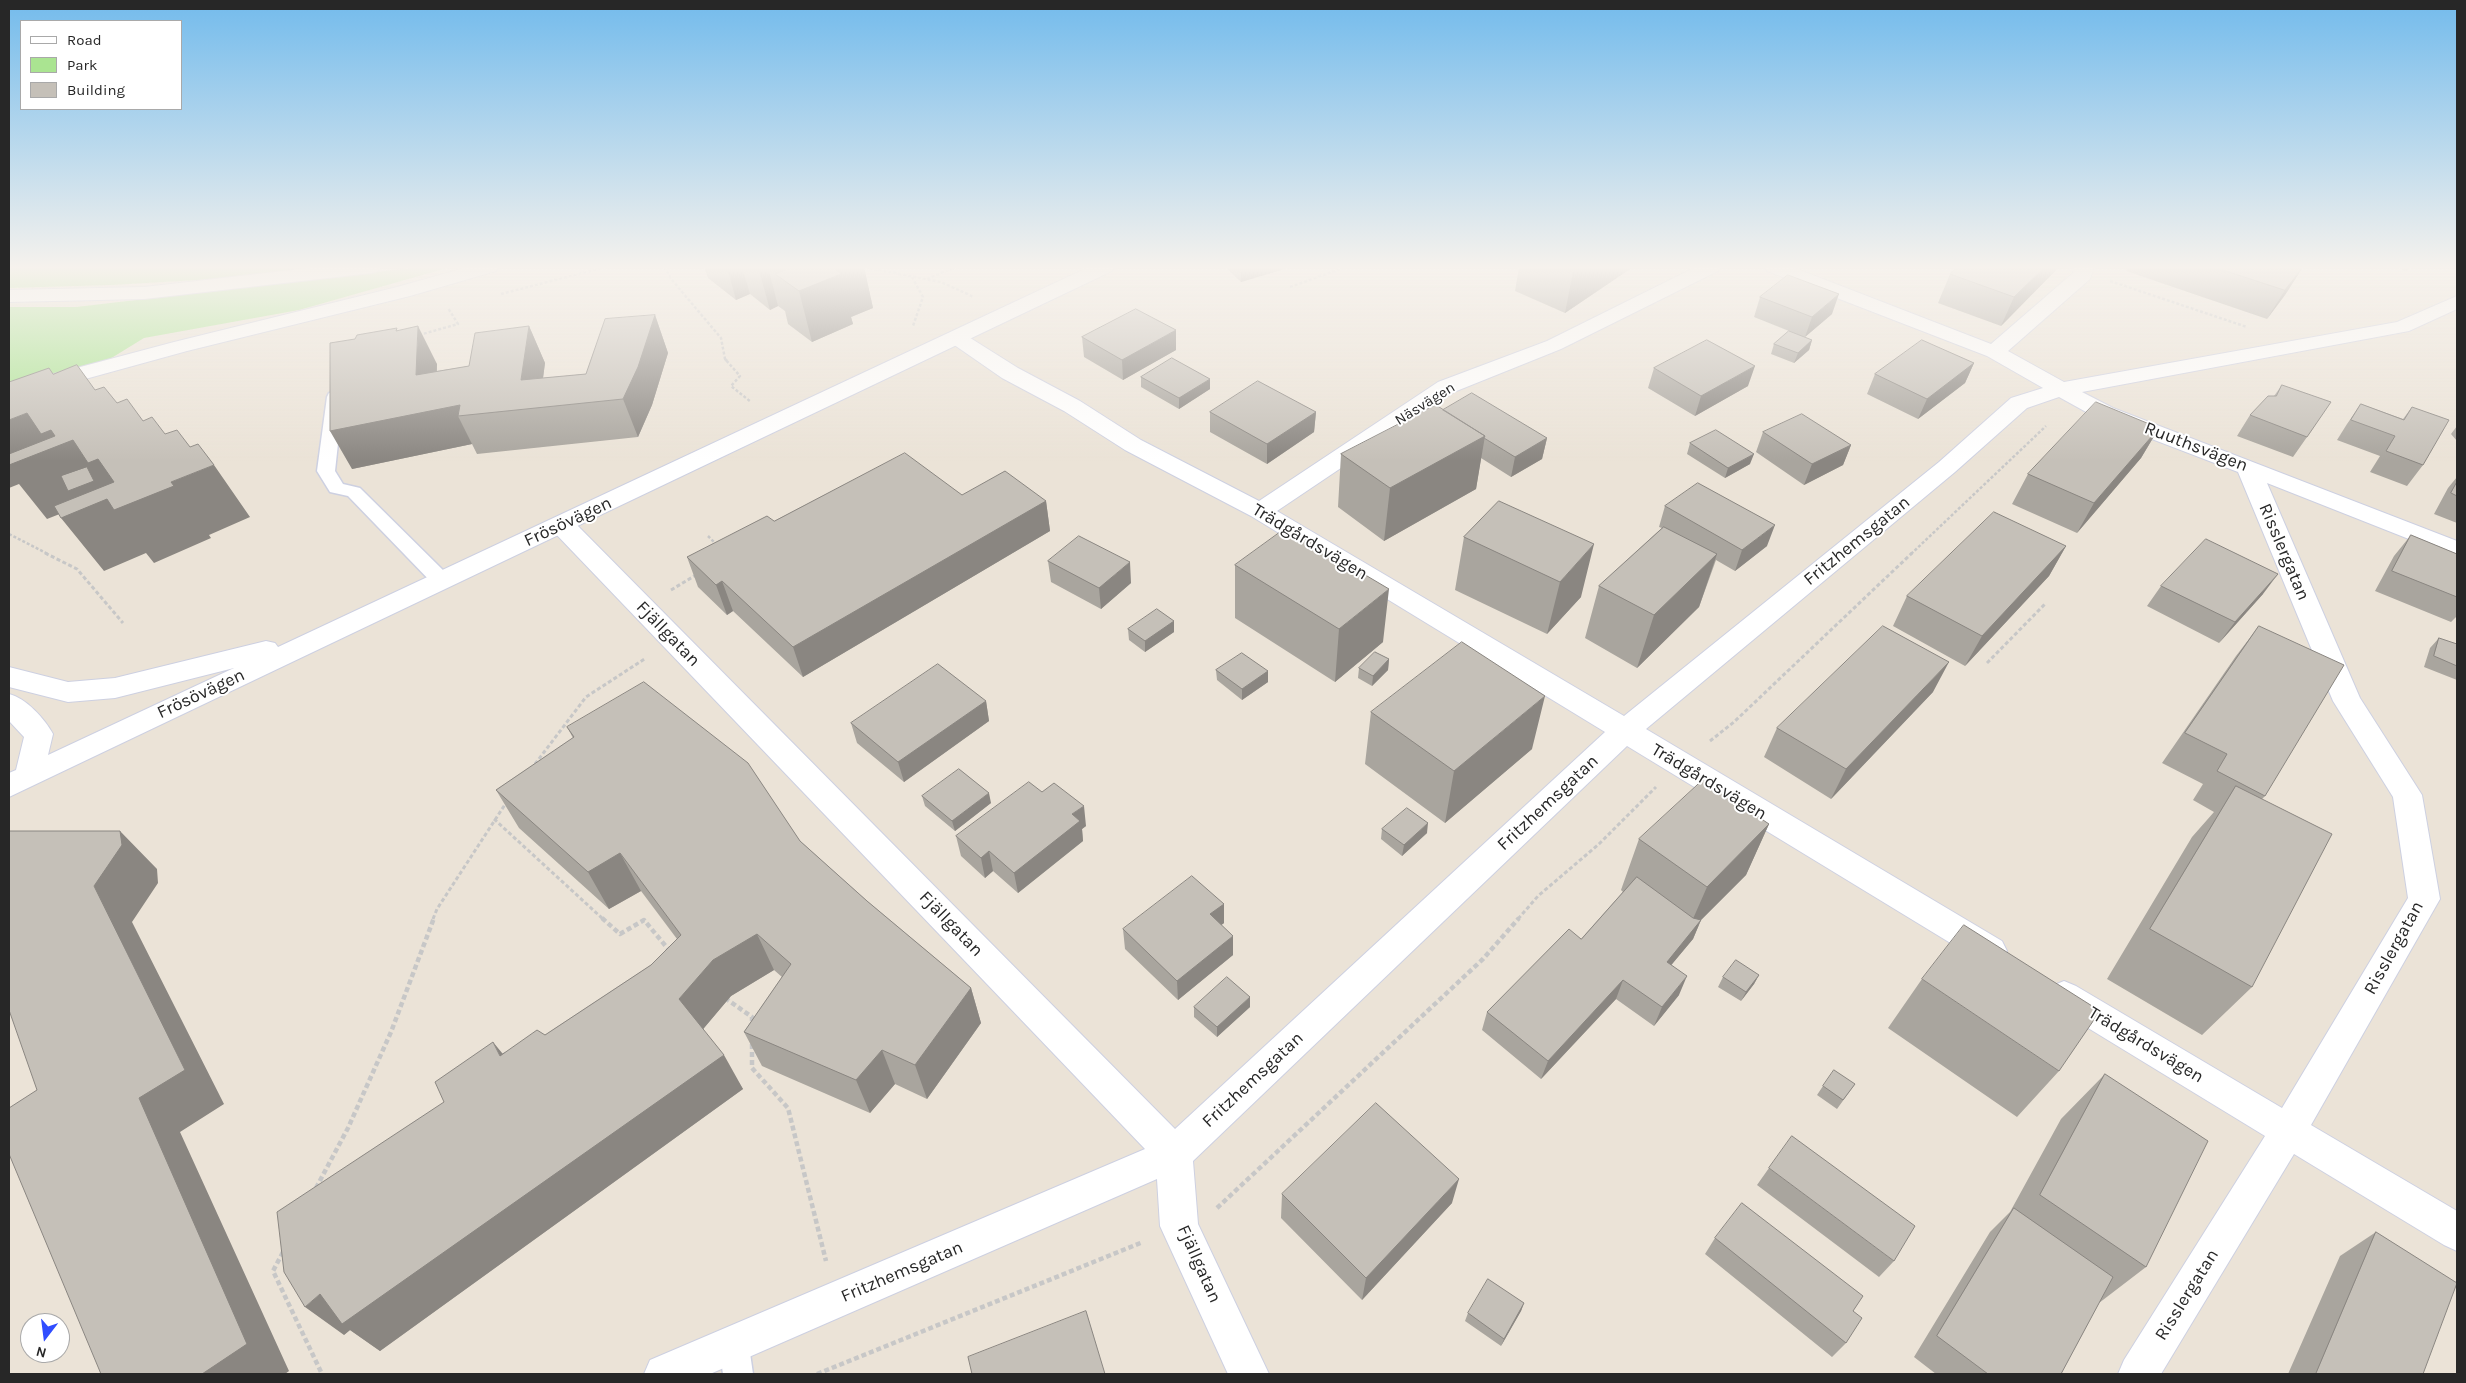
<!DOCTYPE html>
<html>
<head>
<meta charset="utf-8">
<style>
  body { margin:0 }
  #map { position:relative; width:2466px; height:1383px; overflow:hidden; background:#ebe3d7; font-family:Karla,sans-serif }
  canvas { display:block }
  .frame { position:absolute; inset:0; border:10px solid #272727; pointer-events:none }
  .legend { position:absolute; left:20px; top:20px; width:162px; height:90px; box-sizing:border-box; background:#fff; border:1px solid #a9a9a9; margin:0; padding:6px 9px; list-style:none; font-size:15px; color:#272727 }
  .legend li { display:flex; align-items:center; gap:10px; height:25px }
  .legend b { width:25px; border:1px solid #a9a9a9 }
  .north { position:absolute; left:20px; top:1313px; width:50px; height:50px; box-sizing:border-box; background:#fff; border:1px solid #a9a9a9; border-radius:50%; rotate:195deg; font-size:14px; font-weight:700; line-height:20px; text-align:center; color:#272727 }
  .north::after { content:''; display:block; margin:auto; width:18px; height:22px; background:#304dff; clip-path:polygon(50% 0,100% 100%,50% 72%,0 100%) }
</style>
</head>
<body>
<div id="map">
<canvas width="2466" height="1383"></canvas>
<div class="frame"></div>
<ul class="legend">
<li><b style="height:6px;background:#fff"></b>Road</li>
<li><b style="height:14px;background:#aae491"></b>Park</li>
<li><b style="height:14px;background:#c5c0b8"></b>Building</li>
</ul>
<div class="north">N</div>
</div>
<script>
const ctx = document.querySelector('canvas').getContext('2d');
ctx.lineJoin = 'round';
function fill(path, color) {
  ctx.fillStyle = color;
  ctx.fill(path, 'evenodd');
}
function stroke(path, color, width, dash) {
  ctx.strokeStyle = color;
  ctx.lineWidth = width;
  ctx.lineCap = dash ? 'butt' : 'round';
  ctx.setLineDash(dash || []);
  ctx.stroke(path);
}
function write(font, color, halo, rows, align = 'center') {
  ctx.font = font + ' Karla,sans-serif';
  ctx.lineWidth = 4;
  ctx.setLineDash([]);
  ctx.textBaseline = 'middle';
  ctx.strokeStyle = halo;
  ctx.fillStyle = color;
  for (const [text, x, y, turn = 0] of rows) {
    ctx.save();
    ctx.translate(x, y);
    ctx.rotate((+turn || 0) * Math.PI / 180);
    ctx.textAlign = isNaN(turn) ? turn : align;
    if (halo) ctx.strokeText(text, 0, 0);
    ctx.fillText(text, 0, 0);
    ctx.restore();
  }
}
const green = new Path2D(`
  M9 267H310L217 279 111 285 9 288Z
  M419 267H451L299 310 144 338 9 421V307H76Z`);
const pathFar2 = new Path2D(`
  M664 267 672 280 721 338 725 359
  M864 267 941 282 974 297
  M912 277 923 297 913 326
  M927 279 956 267
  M2110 281 2247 327
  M1290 287 1346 267
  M501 294 606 267
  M419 335 458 324 448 308
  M727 361 725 359 740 376 731 386 751 402
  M9 534 48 554
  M708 536 716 544
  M1911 554 2046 426`);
const pathFar1 = new Path2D(`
  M45 553 77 569 123 623
  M671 590 696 575
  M1987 663 2045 604
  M1710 741 1734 722 1912 553
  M535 764 586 697 646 658
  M494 819 603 919
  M433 919 437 909 506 803
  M1518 919 1538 896 1599 844 1656 787`);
const path = new Path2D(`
  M602 918 620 934 644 920 669 950
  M725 998 752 1017V1025
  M752 1044V1068L788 1108 826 1261
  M316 1188 348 1128 391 1032 434 918
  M1217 1208 1483 959 1519 918
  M283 1252 273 1271 322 1374
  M817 1374 1143 1242`);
const service = new Path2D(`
  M335 392 341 393 343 397 335 471 343 484 360 488 449 576 452 581 449 586 442 588 435 586 348 496 330 492 317 471 327 397 329 393Z
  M734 1331 745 1335 749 1346 753 1374H723L719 1346 723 1335Z`);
const minor = new Path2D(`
  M1696 267H1721L1718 271 1561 349 1454 392 1277 511 1624 716 1939 462 2011 398 2043 388 1987 356 1767 271 1764 267H1792L1991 344 2073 273 2074 267H2094L2090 279 2008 351 2064 382 2397 322 2457 296V309L2409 331 2082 392 2113 408 2457 541V558L2267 483 2360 698 2422 795 2440 899 2311 1125 2457 1211V1251L2444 1245 2294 1154 2161 1374H2118L2124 1360 2265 1136 2052 1006 2047 996 2052 986 2064 981 2076 986 2282 1108 2408 898 2393 797 2333 701 2238 472 2097 418 2059 397 2027 408 1955 472 1646 729 2002 941 2007 951 2002 961 1991 965 1980 961 1627 746 1193 1161 1198 1224 1269 1374H1228L1160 1226 1157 1179 710 1374H644L650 1360 1145 1149 553 531 550 525 553 519 562 517 571 519 1175 1129 1605 732 1251 516 1125 450 1064 411 1002 378 950 342 947 338 950 334 957 332 964 334 1018 368 1080 401 1141 440 1259 501 1438 382 1547 341Z`);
const tertiary = new Path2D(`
  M1089 267H1115L1112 271 9 797V773L16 770 24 737 9 721V694C26 698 45 719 53 734L48 755 234 668 115 698 68 702 9 687V667L68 682 115 678 266 641 275 643 278 647Z`);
const secondary = new Path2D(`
  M320 267H381L378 271 371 273 144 299 9 302V290L144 287Z
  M468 267H499L496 271 410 296 187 351 9 400V386L174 342 397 287Z`);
const wall = new Path2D(`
  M704 267H864L873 308 851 317 853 324 812 342 788 324 785 311 778 306 770 310 750 294 736 300 708 278Z
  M1225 267H1291L1241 282Z
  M1519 267H1633L1565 313 1515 291Z
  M1958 267H2059L2001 326 1938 303 1950 274Z
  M2128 267H2303L2285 295 2267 319 2126 271Z
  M2396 267H2413L2405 271Z
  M1760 297 1832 314 1805 337 1812 340 1809 350 1794 363 1771 354 1774 344 1789 331 1754 317Z
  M655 315 668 353 652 405 638 437 477 454 472 444 352 469 355 339 398 330 437 364V371L469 366 529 326 545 363 543 378 586 374Z
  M1082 337 1176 350 1123 380 1084 357Z
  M1974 363 1965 383 1918 419 1867 394 1875 374Z
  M1654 368 1748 386 1695 416 1648 388Z
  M1141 377 1210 389 1179 409 1141 387Z
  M2282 385 2307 437 2293 457 2237 436 2250 415 2274 396Z
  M2361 404 2403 419 2412 407 2423 465 2407 486 2370 472 2380 456 2337 440 2347 424Z
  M1443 410 1547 438 1542 459 1511 477 1481 458 1476 489 1384 541 1338 507 1341 454Z
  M1210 412H1316L1314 432 1267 464 1210 432Z
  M2457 426V441L2451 434Z
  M2159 428 2141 458 2077 533 2012 504 2028 474Z
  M1763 432 1851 445 1843 465 1804 485 1756 452Z
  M1690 443 1750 464 1725 478 1687 454Z
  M2457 477V523L2434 514 2448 488Z
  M962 495 1046 501 1050 531 803 677 733 611 727 615 698 587 687 557 774 521Z
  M1499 501 1581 597 1547 634 1455 590 1464 537Z
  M1665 506 1767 546 1735 571 1716 560 1699 607 1637 668 1585 638 1599 586 1662 528 1659 527Z
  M2411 535 2457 554V616L2451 622 2375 591 2394 556Z
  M2066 546 2049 576 1965 666 1893 626 1907 596Z
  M1048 561 1131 583 1101 609 1051 582Z
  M1235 565 1383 642 1335 682 1235 618Z
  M2161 586 2263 594 2219 643 2147 606Z
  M1174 621V632L1145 652 1129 640 1128 629Z
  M2259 626 2265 796 2262 799 2252 987 2202 1035 2107 979 2192 837 2214 812 2193 800 2203 784 2162 763 2236 656Z
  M2439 638 2457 644V680L2424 667 2430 648Z
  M1389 659 1388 670 1372 686 1358 678 1359 668Z
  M1216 670 1268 671V682L1242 700 1217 680Z
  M1933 692 1831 799 1764 757 1777 728Z
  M986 701 989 721 904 782 857 743 851 723Z
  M1371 712 1532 749 1445 823 1365 764Z
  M567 727 800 841 867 901 971 988 981 1023 927 1099 895 1084 870 1113 762 1066 744 1032 782 977 774 970 731 996 703 1029 743 1089 380 1351 350 1330 344 1335 444 1102 503 1053 545 1035 651 965 677 939 641 891 609 909 519 828 496 790 573 738Z
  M922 796 991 803 955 831 925 806Z
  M1769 824 1746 875 1701 920 1693 939 1671 965 1679 995 1654 1026 1616 999 1541 1079 1482 1030 1487 1012 1581 939 1623 892 1621 890 1639 839Z
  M1086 826 1082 829 1083 841 1018 893 993 871 985 878 961 856 956 836Z
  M1382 829 1427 833 1402 856 1381 839Z
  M1224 904V923L1221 925 1233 955 1178 1000 1125 949 1123 929Z
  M1759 975 1754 984 1741 1001 1718 987 1723 977Z
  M1922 979 2059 1071 2017 1117 1888 1028Z
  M1194 1007H1250L1217 1037 1194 1017Z
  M2105 1074 2146 1267 2099 1303 2061 1374H1936L1914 1357 1990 1232 2010 1212 2061 1119Z
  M1855 1084 1837 1109 1817 1095 1823 1086Z
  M1769 1168 1894 1261 1879 1277 1757 1185Z
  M1282 1194 1452 1203 1362 1300 1281 1218Z
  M2376 1232 2423 1374H2288L2340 1256Z
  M1715 1238 1853 1311 1846 1343 1832 1357 1705 1254Z
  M1524 1303 1521 1311 1501 1346 1465 1321 1468 1313Z`);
const shadedWall = new Path2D(`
  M727 267H742L750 294 736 300Z
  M758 267H768L778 306 770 310Z
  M840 267H864L873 308 851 317 853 324 812 342 799 291 835 269Z
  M1241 267H1291L1241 282Z
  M1574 267H1633L1565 313Z
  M2045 267H2059L2001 326 2014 297Z
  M2303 267 2285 295 2267 319 2285 290Z
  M2407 267H2413L2405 271Z
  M1839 294 1832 314 1805 337 1812 317Z
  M655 315 668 353 652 405 638 437 623 399Z
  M418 326 437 364 435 410 460 405 458 416 472 444 352 469 330 431 416 375Z
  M529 326 545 363 539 408 521 380Z
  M1176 330V350L1123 380 1122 360Z
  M1812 340 1809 350 1794 363 1798 353Z
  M1974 363 1965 383 1918 419 1927 399Z
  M1755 366 1748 386 1695 416 1701 396Z
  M1210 379V389L1179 409V398Z
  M1316 412 1314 432 1267 464V444Z
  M27 413 51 430 73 440 98 459 171 482 214 465 250 517 209 535 211 538 154 563 146 553 104 571 61 518 80 506 47 519 19 484 9 488V420Z
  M2159 428 2141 458 2077 533 2094 503Z
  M1485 436 1476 489 1384 541 1390 488Z
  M1547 438 1542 459 1511 477 1515 457Z
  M1851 445 1843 465 1804 485 1812 464Z
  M1754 454 1750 464 1725 478 1728 468Z
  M1046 501 1050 531 803 677 793 647Z
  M1775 525 1767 546 1735 571 1742 550Z
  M1594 544 1581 597 1547 634 1560 582Z
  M2066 546 2049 576 1965 666 1982 636Z
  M1717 554 1699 607 1637 668 1654 615Z
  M1130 562 1131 583 1101 609 1099 588Z
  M2278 574 2263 594 2219 643 2235 622Z
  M722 581 733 611 727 615 716 585Z
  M1389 589 1383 642 1335 682 1339 629Z
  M1174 621V632L1145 652V641Z
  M1389 659 1388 670 1372 686 1373 676Z
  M1949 662 1933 692 1831 799 1846 769Z
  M1268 671V682L1242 700V689Z
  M1545 696 1532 749 1445 823 1454 771Z
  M986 701 989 721 904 782 898 762Z
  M989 793 991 803 955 831 952 821Z
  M1084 806 1086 826 1082 829 1083 841 1018 893 1014 873 1072 814Z
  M1428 823 1427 833 1402 856 1404 845Z
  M1769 824 1746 875 1701 920 1693 939 1658 981 1667 962 1685 937 1707 887Z
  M120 831 157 869 158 883 132 922 224 1104 180 1132 289 1371 285 1374H202L139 1098 94 886Z
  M989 851 993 871 985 878 981 858Z
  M620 853 641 891 609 909 588 872Z
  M1224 904V923L1210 934V914Z
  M757 934 774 970 731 996 699 1034 679 999 713 960Z
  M1233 936V955L1178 1000 1177 981Z
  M1759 975 1754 984 1741 1001 1746 992Z
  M1687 976 1679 995 1654 1026 1662 1007Z
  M1623 980 1616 999 1541 1079 1548 1061Z
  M971 988 981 1023 927 1099 915 1065Z
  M1250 997V1007L1217 1037V1027Z
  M493 1042 521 1076 500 1056Z
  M882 1050 895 1084 870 1113 856 1080Z
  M724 1055 743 1089 380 1351 350 1330 344 1335 305 1307 320 1294Z
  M1459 1179 1452 1203 1362 1300 1366 1278Z
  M1524 1303 1521 1311 1501 1346 1504 1339Z`);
const building = new Path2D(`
  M780 267H840L835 269 841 274 799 291 775 274 785 270Z
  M1958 267H2045L2014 297 1950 274Z
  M2214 267H2303L2285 290Z
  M1788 275 1839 294 1812 317 1760 297Z
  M1136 309 1176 330 1122 360 1082 337Z
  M655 315 638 367 623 399 458 416 460 405 330 431V343L355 339 357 335 397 328 396 331 418 326 416 375 469 366 475 333 529 326 521 380 586 374 605 319Z
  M1789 331 1812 340 1798 353 1774 344Z
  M1707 340 1755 366 1701 396 1654 368Z
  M1922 340 1974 363 1927 399 1875 374Z
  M1172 358 1210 379 1179 398 1141 377Z
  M77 365 95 390 104 387 117 403 127 399 143 421 152 417 165 434 177 430 190 447 198 444 214 465 171 482 174 486 114 510 107 499 61 518 54 506 114 482 98 459 88 463 73 440 9 465V454L55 436 51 430 41 434 27 413 9 420V382L49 368 53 374Z
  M1258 381 1316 412 1267 444 1210 412Z
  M2282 385 2331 402 2307 437 2250 415 2268 396H2276Z
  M1472 393 1547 438 1515 457 1484 438 1485 436 1443 410Z
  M2096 402 2159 428 2094 503 2028 474Z
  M2361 404 2404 420 2412 407 2449 420 2423 465 2386 451 2395 436 2351 420Z
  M1436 405 1485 436 1390 488 1341 454Z
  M1802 414 1851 445 1812 464 1763 432Z
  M1716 430 1754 454 1728 468 1690 443Z
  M905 453 962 495 1005 471 1046 501 793 647 722 581 716 585 687 557 767 516 774 521Z
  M87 467 94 481 68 491 61 476Z
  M2457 482V496L2451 493Z
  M1698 483 1775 525 1742 550 1665 506Z
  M1499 501 1594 544 1560 582 1464 537Z
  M1994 512 2066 546 1982 636 1907 596Z
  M1664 527 1717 554 1654 615 1599 586Z
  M1286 528 1389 589 1339 629 1235 565Z
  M2411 535 2457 554V597L2392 571Z
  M1079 536 1130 562 1099 588 1048 561Z
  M2206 539 2278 574 2235 622 2161 586Z
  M1157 609 1174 621 1145 641 1128 629Z
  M1883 626 1949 662 1846 769 1777 728Z
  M2259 626 2344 665 2265 796 2217 771 2227 754 2185 733Z
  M2439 638 2457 644V666L2434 656Z
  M1462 642 1545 696 1454 771 1371 712Z
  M1375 652 1389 659 1373 676 1359 668Z
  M1242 653 1268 671 1242 689 1216 670Z
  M938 664 986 701 898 762 851 723Z
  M644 682 748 763 800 841 867 901 971 988 915 1065 882 1050 856 1080 744 1032 791 964 757 934 713 960 679 999 724 1055 342 1324 320 1294 305 1307 284 1272 277 1212 444 1102 435 1082 493 1042 500 1056 537 1030 545 1035 651 965 681 935 620 853 588 872 496 790 574 737 567 727Z
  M959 769 989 793 952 821 922 796Z
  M1703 780 1769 824 1707 887 1639 839Z
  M1029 782 1042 792 1054 783 1084 806 1072 814 1080 821 1014 873 989 851 981 858 956 836Z
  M2236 786 2332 834 2252 987 2150 929Z
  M1407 808 1428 823 1404 845 1382 829Z
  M9 831H120L122 845 94 886 185 1070 139 1098 247 1344 202 1374H101L9 1154V1108L37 1090 9 1010Z
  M1192 876 1224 904 1210 914 1233 936 1177 981 1123 929Z
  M1637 877 1693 918 1701 920 1667 962 1687 976 1662 1007 1623 980 1548 1061 1487 1012 1569 929 1581 939Z
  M1964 925 2100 1011 2059 1071 1922 979Z
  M1736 960 1759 975 1746 992 1723 977Z
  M1227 977 1250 997 1217 1027 1194 1007Z
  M1834 1070 1855 1084 1843 1100 1823 1086Z
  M2105 1074 2208 1141 2146 1267 2040 1195Z
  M1376 1103 1459 1179 1366 1278 1282 1194Z
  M1792 1136 1915 1226 1894 1261 1769 1168Z
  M1742 1203 1863 1296 1853 1311 1862 1318 1846 1343 1715 1238Z
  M2014 1208 2113 1277 2061 1374H1988L1937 1336Z
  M2376 1232 2457 1283 2423 1374H2316Z
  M1488 1279 1524 1303 1504 1339 1468 1313Z
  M1086 1311 1105 1374H972L968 1357Z`);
const farStreetnames = [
  ["Näsvägen",1425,404,-32]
];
const streetNames = [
  ["Ruuthsvägen",2196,447,21],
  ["Frösövägen",568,522,-25],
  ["Fritzhemsgatan",1857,541,-39],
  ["Trädgårdsvägen",1310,542,31],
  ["Risslergatan",2284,552,67],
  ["Fjällgatan",668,634,46],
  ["Frösövägen",201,694,-25],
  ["Trädgårdsvägen",1709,782,31],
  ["Fritzhemsgatan",1548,803,-43],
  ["Fjällgatan",951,924,46],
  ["Risslergatan",2394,948,-61],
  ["Trädgårdsvägen",2146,1045,31],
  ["Fritzhemsgatan",1253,1080,-43],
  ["Fjällgatan",1199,1264,66],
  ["Fritzhemsgatan",902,1272,-23],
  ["Risslergatan",2187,1295,-58]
];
fill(green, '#aae491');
stroke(service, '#cdd0e1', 3);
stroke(minor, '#cdd0e1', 2);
stroke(tertiary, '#cdd0e1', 2);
stroke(secondary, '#cdd0e1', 2);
stroke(pathFar2, '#c7c7c7', 2.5, [3, 2]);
stroke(pathFar1, '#c7c7c7', 3, [4, 2.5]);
stroke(path, '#c7c7c7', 4.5, [5, 3]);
fill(service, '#fff');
fill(minor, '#fff');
fill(tertiary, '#fff');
fill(secondary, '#fff');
fill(wall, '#a9a59e');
fill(shadedWall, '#8a8681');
fill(building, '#c5c0b8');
stroke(building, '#8a8681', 1);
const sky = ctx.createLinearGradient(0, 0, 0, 461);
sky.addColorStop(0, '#73bbec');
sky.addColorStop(0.58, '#f6f2ed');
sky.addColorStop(1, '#f6f2ed00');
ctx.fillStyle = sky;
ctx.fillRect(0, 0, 2466, 461);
write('15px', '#272727', '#fff', farStreetnames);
write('18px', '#272727', '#fff', streetNames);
</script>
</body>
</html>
